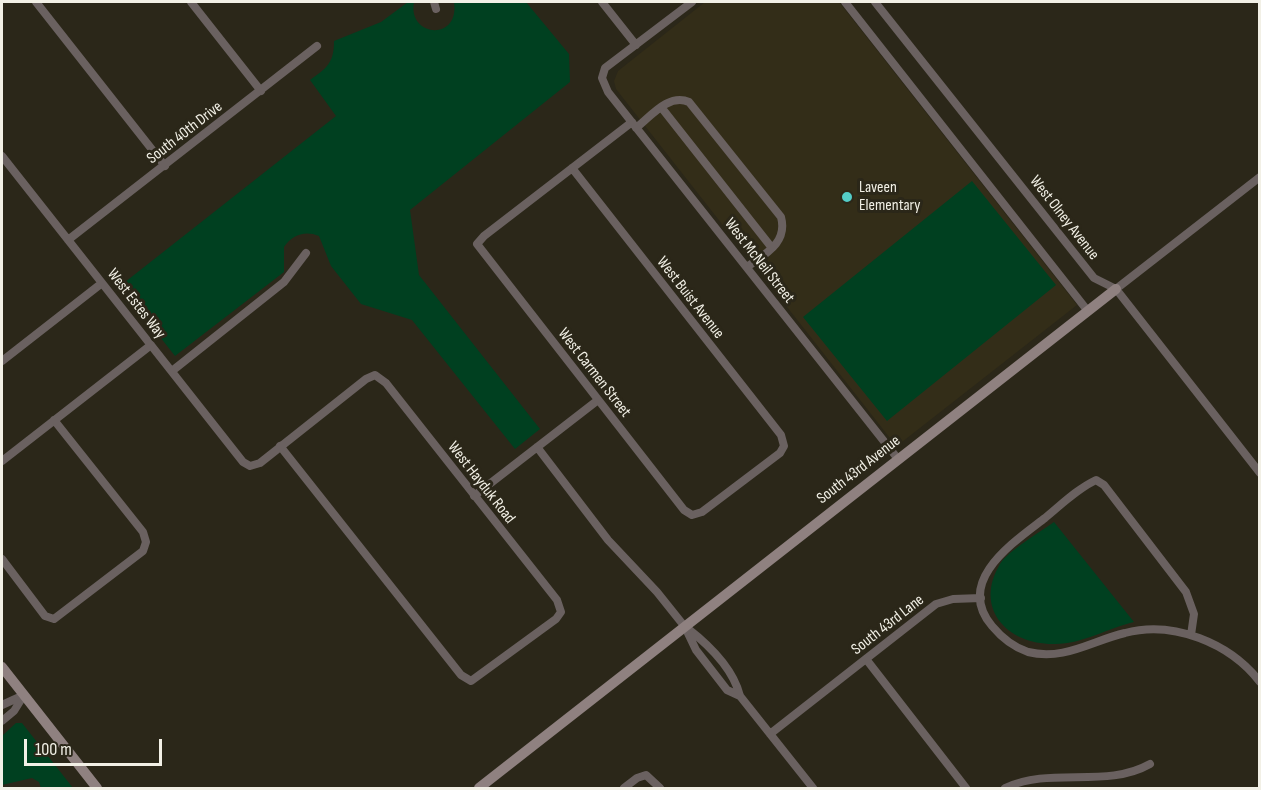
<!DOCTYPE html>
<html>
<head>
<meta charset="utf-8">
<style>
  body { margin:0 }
  #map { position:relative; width:1261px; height:790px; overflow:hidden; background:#2b2719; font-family:"Sofia Sans Condensed",sans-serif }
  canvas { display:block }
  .frame { position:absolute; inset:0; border:3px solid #f2f0e6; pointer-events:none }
  .scale { position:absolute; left:24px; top:739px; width:138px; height:27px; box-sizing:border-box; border:3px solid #f2f0e6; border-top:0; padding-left:8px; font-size:18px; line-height:21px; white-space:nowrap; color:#f2f0e6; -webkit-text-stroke:4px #2b2719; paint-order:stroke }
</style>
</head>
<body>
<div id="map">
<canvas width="1261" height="790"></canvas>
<div class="frame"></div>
<div class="scale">100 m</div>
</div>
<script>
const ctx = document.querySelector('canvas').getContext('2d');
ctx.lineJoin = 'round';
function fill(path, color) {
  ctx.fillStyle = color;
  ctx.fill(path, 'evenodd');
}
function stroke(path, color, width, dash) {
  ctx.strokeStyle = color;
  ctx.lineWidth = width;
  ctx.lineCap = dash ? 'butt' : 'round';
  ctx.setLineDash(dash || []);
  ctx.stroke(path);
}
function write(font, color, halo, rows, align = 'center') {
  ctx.font = font + ' "Sofia Sans Condensed",sans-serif';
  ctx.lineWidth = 6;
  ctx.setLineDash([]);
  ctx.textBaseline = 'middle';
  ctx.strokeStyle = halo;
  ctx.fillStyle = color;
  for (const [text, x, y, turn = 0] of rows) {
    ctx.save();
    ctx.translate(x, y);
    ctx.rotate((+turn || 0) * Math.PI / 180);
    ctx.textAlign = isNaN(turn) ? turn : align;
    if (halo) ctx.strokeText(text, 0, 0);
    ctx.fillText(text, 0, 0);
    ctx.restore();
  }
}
const built = new Path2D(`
  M705 2H839L1077 305 902 442H893L616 89 614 81 618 71Z`);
const green = new Path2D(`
  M408 2H414C407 37 460 42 454 2H526L569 54 570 82 410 210 419 275 540 429 515 449 412 320 361 304 331 266 319 236C305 230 292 235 284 247V272L175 356 120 286 336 116 310 80C327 68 334 63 334 41L381 22Z
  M972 181 1056 285 887 421 803 317Z
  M1054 522 1134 622C1108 628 1083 644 1055 644 1008 645 973 609 1000 564 1008 551 1040 532 1054 522Z
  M16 723H22L73 788H41L39 782 32 778 2 785V736Z`);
const street = new Path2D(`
  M36 2 165 166
  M191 2 261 91
  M434 2 436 9
  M602 2 636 45
  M692 2 605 68 602 78 608 92 898 459
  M845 2 1087 310
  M875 2 1094 278 1116 289 1260 473
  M661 107 772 248
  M636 128C651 116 669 93 689 102L781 217C788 243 765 254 747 267
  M2 156 243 462 250 466 260 463 366 379 375 375 386 383 557 600 561 612 556 619 471 681 461 675 280 446
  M572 168 781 435 784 446 780 453 702 512 692 515 684 510 477 244 484 236 632 122
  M68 240 317 46
  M1116 289 1260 177
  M2 361 102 283
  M172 371 284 282 306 253
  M537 447 608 540 657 592 685 627 696 650 727 690 740 696
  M2 461 151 345
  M474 496 598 400
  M2 559 45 616 54 619 143 551 146 542 143 532 54 420
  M687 628C709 645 733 668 740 696L813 788
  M1191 635 1194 614 1186 592 1104 485 1096 480C1077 489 1061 505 1045 518 1014 542 954 581 992 626 1002 638 1013 647 1028 652 1064 661 1091 641 1125 633 1173 620 1230 643 1260 682
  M866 659 966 788
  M2 705 24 695
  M2 721 14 711 24 695
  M770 734 936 604 953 599 981 598
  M624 788 637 778 646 775 660 788
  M1005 788C1051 766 1106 789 1150 764`);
const secondary = new Path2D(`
  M2 667 97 788
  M479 788 1116 289`);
const markers = [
  [847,197,6,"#54cdc8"]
];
const streetNames = [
  ["South 40th Drive",185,133,-38],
  ["West Olney Avenue",1064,218,52],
  ["West McNeil Street",759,261,52],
  ["West Buist Avenue",690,298,52],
  ["West Estes Way",136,304,52],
  ["West Carmen Street",594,373,52],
  ["South 43rd Avenue",859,470,-38],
  ["West Hayduk Road",481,483,52],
  ["South 43rd Lane",888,625,-38]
];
const poiNames = [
  ["Laveen",859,188],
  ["Elementary",859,206]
];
fill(built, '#332d18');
fill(green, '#004020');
stroke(street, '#6a6160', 8);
stroke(secondary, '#8f8180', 10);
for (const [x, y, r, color] of markers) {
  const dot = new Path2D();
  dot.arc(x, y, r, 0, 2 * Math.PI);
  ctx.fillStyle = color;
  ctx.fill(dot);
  stroke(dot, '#2b2719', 2);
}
write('16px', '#f2f0e6', '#2b2719', streetNames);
write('16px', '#f2f0e6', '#2b2719', poiNames, 'left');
</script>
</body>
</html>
